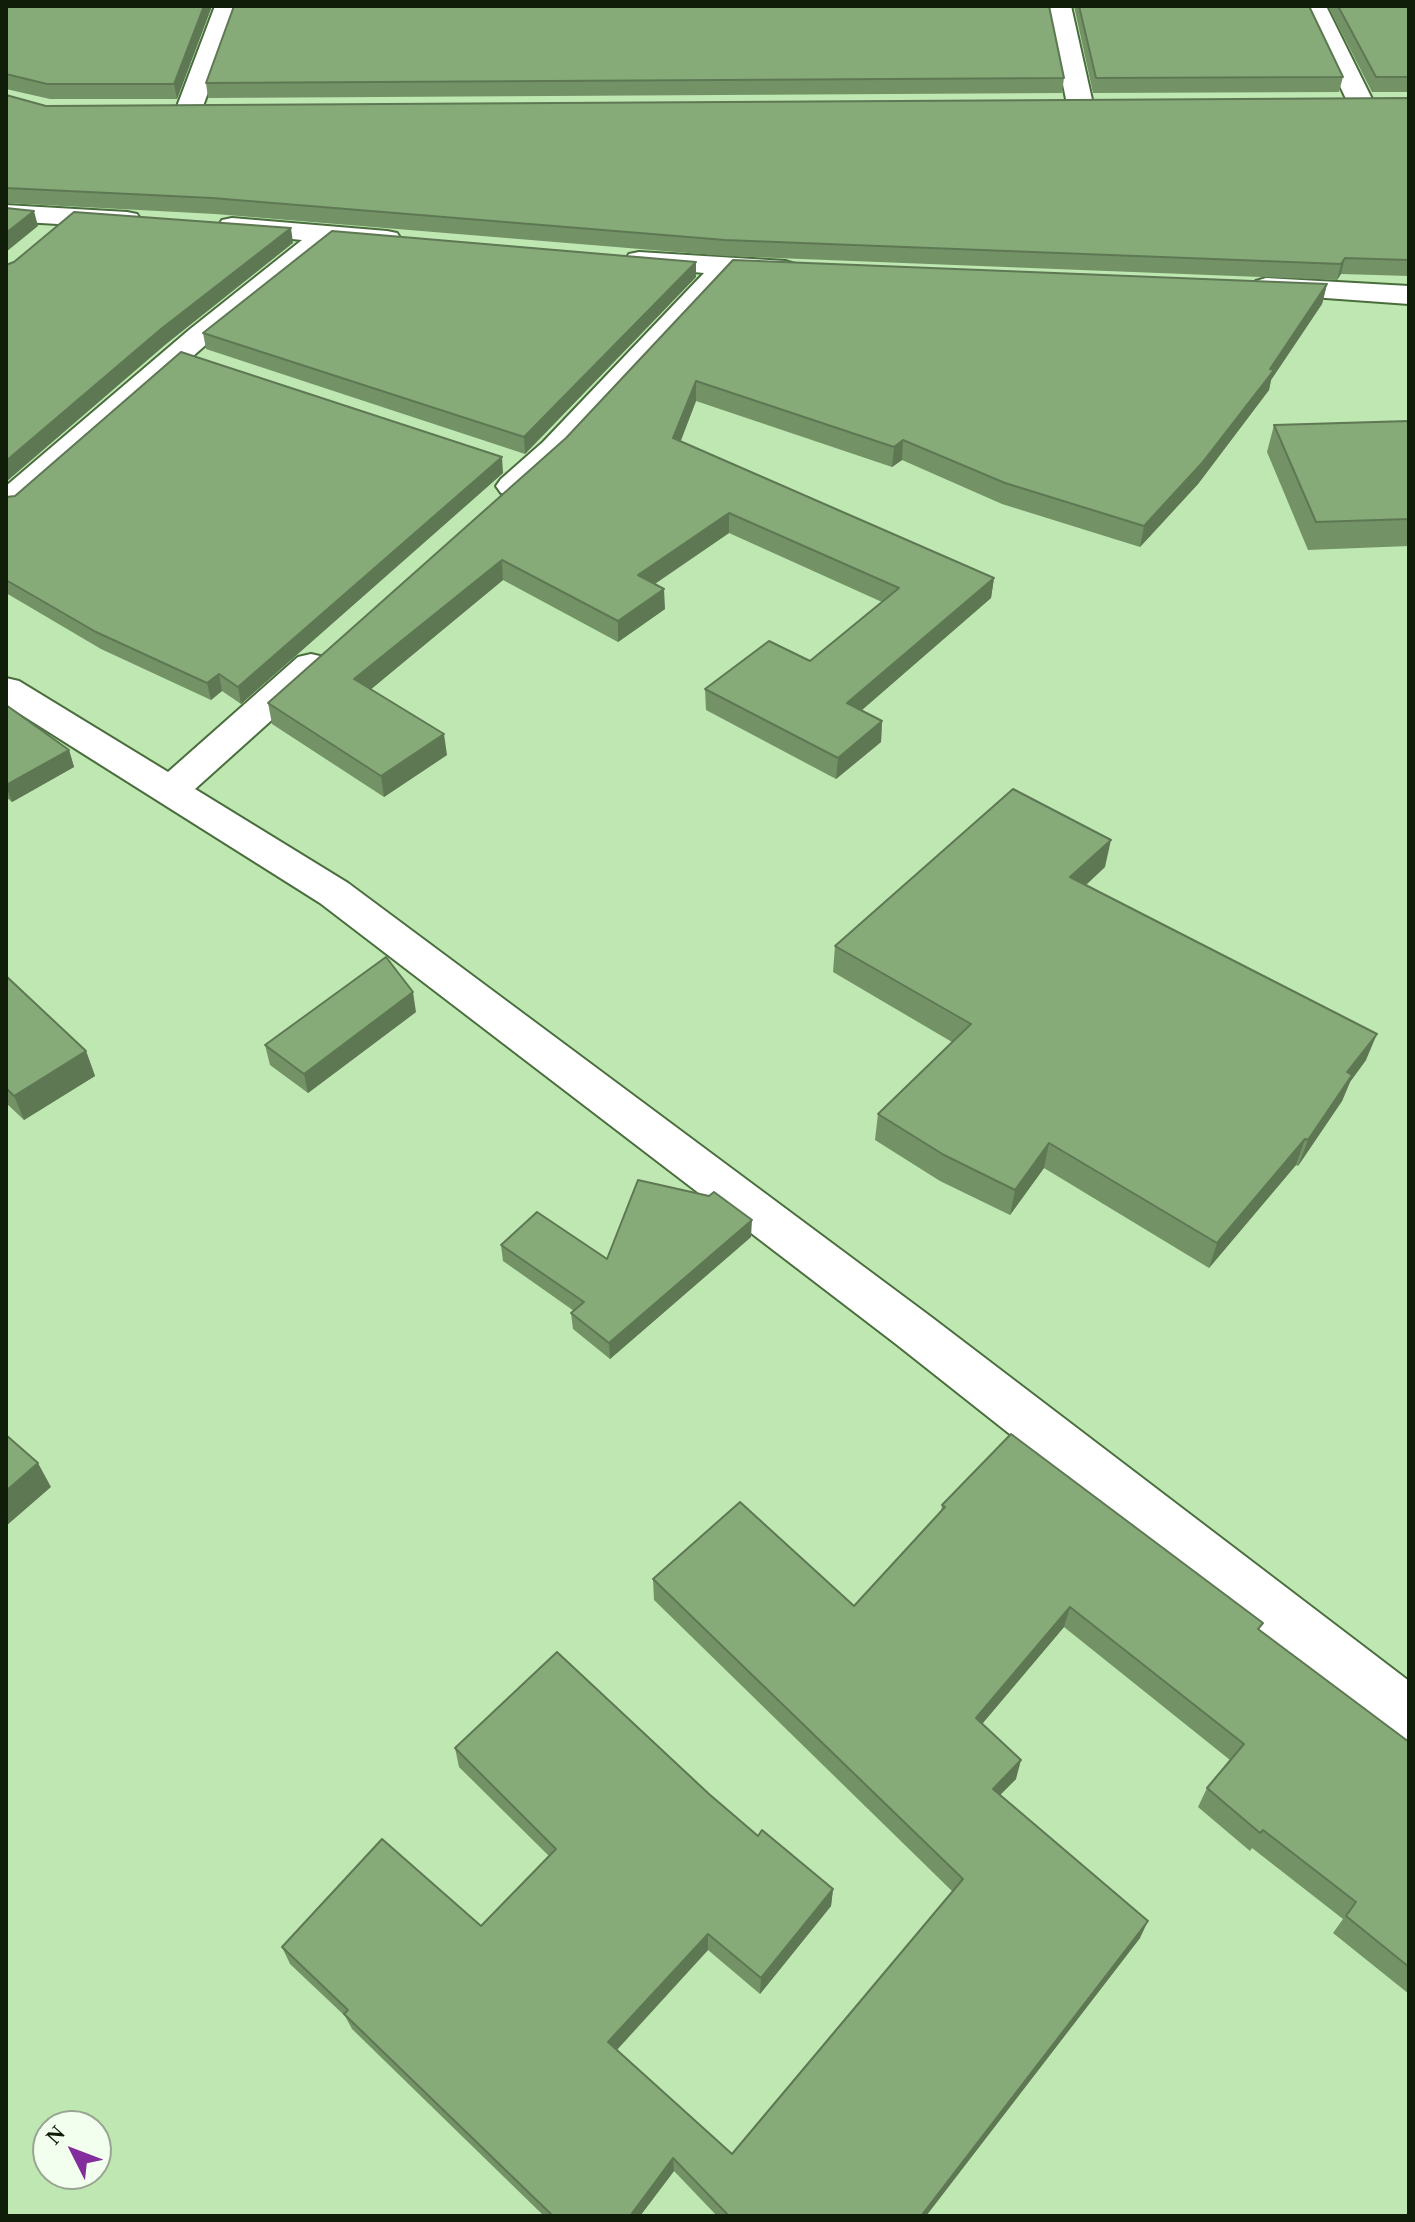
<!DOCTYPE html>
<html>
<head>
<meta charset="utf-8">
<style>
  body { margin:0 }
  #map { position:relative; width:1415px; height:2222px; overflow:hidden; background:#bfe7b1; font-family:Georgia,serif }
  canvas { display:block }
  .frame { position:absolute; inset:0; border:8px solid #0f1d09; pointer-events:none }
  .north { position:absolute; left:32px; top:2110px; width:80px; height:80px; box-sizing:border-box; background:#f3ffee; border:2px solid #98a592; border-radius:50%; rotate:312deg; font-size:22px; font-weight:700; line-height:32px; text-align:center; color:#0f1d09 }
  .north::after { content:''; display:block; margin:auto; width:28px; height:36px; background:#832e9c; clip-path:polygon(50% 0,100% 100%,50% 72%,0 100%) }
</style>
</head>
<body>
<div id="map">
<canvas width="1415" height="2222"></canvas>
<div class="frame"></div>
<div class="north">N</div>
</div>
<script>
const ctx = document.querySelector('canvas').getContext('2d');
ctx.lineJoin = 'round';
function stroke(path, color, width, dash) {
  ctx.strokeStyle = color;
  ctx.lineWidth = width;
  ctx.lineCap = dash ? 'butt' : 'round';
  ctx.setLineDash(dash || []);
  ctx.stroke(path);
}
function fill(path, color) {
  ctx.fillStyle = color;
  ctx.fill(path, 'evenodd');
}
const minor = new Path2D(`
  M215 6H239L202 109 189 117 180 114 176 109Z
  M1047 6H1071L1093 104 1089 109H1071L1067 104Z
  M1302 6H1326L1374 103 1370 108 1361 111 1348 103Z
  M6 205 127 212 137 214 141 220 137 226 127 228 6 221Z
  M232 218 387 231 397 233 401 239 397 245 333 243 209 342 18 510 6 513V486L189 330 302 240 222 232 218 226 222 220Z
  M639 252 785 261 795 264 799 270 795 276 734 275 565 456 523 493 512 496 501 493 496 486 501 479 543 442 704 273 629 266 625 260 629 254Z
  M1266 278 1409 286V304L1256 293 1252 287 1256 281Z
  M311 654 324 657 329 665 324 673 195 789 348 883 930 1316 1409 1681V1741L1389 1734 896 1344 320 903 6 705V678L19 681 168 772 298 657Z`);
const wall = new Path2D(`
  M6 6H212L177 99H50L6 89Z
  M1074 6H1309L1343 77 1339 92 1093 93Z
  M1328 6H1409V92H1372Z
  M1064 78 1062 93 208 98 206 83Z
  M6 95 46 106 1409 98V276L1341 274 1337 280 725 256 215 214 6 203Z
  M733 260 1327 284 1322 304 1271 380 1269 390 1198 484 1140 547 1002 504 902 460 892 467 696 401 680 441 994 578 991 598 861 710 882 721 881 742 836 779 706 710 705 689 810 661 882 602 729 533 655 584 665 609 618 642 503 580 371 689 447 755 384 797 272 724 268 703 566 438Z
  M696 277 525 454 206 349 203 333Z
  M1409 421V546L1308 550 1267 452 1274 425Z
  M503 473 241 704 222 691 211 700 101 649 6 593V497Z
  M6 705 69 750 74 767 12 802 6 797Z
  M1105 867 1086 885 1366 1060 1350 1082 1342 1101 1298 1166 1296 1165 1209 1268 1044 1168 1010 1215 940 1181 875 1140 878 1114 952 1042 833 972 835 946Z
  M6 976 86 1051 95 1076 24 1120 6 1103Z
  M416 1012 308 1093 270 1065 265 1045Z
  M751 1237 610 1359 573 1329 571 1313 574 1311 503 1261 501 1245 607 1259Z
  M942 1505 1259 1630 1409 1742V1994L1333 1933 1343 1919 1252 1848 1250 1851 1198 1807 1207 1788 1230 1760 1064 1627 982 1724 1016 1779 1000 1795 1140 1938 926 2216H717L674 2171 640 2216H544L352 2029 345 2016 290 1964 282 1947 481 1926 549 1856 459 1767 455 1748 709 1794 758 1836 833 1889 831 1906 760 1994 708 1950 617 2050 732 2154 953 1892 654 1600 653 1579 854 1606 941 1512Z`);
const shadedWall = new Path2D(`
  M204 6H212L177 99 174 84Z
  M34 211 38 226 6 252V233Z
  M291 228 293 243 165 345 6 482V461L161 329Z
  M1345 258 1341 274 1337 280 1341 264Z
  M696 262V277L525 454 524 437Z
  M1327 284 1322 304 1271 380 1269 390 1198 484 1140 547 1144 526 1270 369Z
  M696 381V401L674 459 673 438Z
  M903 440 902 460 892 467 894 447Z
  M502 457 503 473 241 704 238 687Z
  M729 513V533L638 595V575Z
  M502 560 503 580 358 700 354 679Z
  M994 578 991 598 846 724 847 703Z
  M664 589 665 609 618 642V621Z
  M219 674 222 691 211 700 207 683Z
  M882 721 881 742 836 779 838 758Z
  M444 734 447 755 384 797 381 776Z
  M69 750 74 767 12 802 6 785Z
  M1111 840 1105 867 1065 904 1070 877Z
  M413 992 416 1012 308 1093 304 1074Z
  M1377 1034 1366 1060 1350 1082 1342 1101 1298 1166 1308 1140 1347 1072Z
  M86 1051 95 1076 24 1120 14 1096Z
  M1305 1139 1296 1165 1209 1268 1217 1243Z
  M1049 1143 1044 1168 1010 1215 1015 1190Z
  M752 1220 751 1237 610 1359 609 1343Z
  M38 1463 51 1487 6 1526V1491Z
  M1070 1607 1064 1627 971 1737 976 1718Z
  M1021 1760 1016 1779 987 1808 993 1789Z
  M833 1889 831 1906 760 1994 761 1978Z
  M1148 1921 1140 1938 926 2216H921Z
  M708 1934V1950L610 2057 608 2042Z
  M673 2158 674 2171 640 2216H630Z`);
const building = new Path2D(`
  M6 6H204L174 84H47L6 74Z
  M234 6H1049L1064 78 206 83Z
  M1079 6H1309L1343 77 1096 78Z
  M1338 6H1409V77H1376Z
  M6 95 46 106 1409 98V260L1345 258 1341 264 725 240 212 198 6 188Z
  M6 208 34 211 6 233Z
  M74 212 291 228 161 329 6 461V265L14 262Z
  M332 231 696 262 524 437 203 333Z
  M733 260 1327 284 1270 369 1274 370 1202 463 1144 526 1005 483 903 440 894 447 696 381 673 438 994 578 847 703 882 721 838 758 705 689 769 641 810 661 899 588 729 513 638 575 664 589 618 621 502 560 354 679 444 734 381 776 268 703 566 438Z
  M181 352 502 457 238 687 219 674 207 683 96 632 6 580V497L15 496Z
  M1409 421V519L1316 522 1274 425Z
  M6 705 69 750 6 785Z
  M1013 789 1111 840 1070 877 1377 1034 1347 1072 1352 1075 1308 1140 1305 1139 1217 1243 1049 1143 1015 1190 944 1155 878 1114 971 1024 835 946Z
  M386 957 413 992 304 1074 265 1045Z
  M6 976 86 1051 14 1096 6 1088Z
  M638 1180 709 1196 714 1192 752 1220 609 1343 571 1313 584 1302 501 1245 537 1212 607 1259Z
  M1011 1434 1263 1623 1258 1629 1409 1742V1967L1346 1916 1356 1902 1263 1830 1260 1833 1207 1788 1244 1744 1070 1607 976 1718 1021 1760 993 1789 1148 1921 921 2216H729L673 2158 630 2216H553L344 2014 348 2010 282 1947 382 1839 481 1926 556 1849 455 1748 557 1652 709 1794 758 1836 762 1830 833 1889 761 1978 708 1934 608 2042 732 2154 963 1879 653 1579 740 1502 854 1606 945 1507 942 1505Z
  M6 1435 38 1463 6 1491Z`);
stroke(minor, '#4a6d3d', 4);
fill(minor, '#fff');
fill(wall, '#739367');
fill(shadedWall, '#5e7854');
fill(building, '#86ab78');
stroke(building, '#5e7854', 2);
</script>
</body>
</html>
